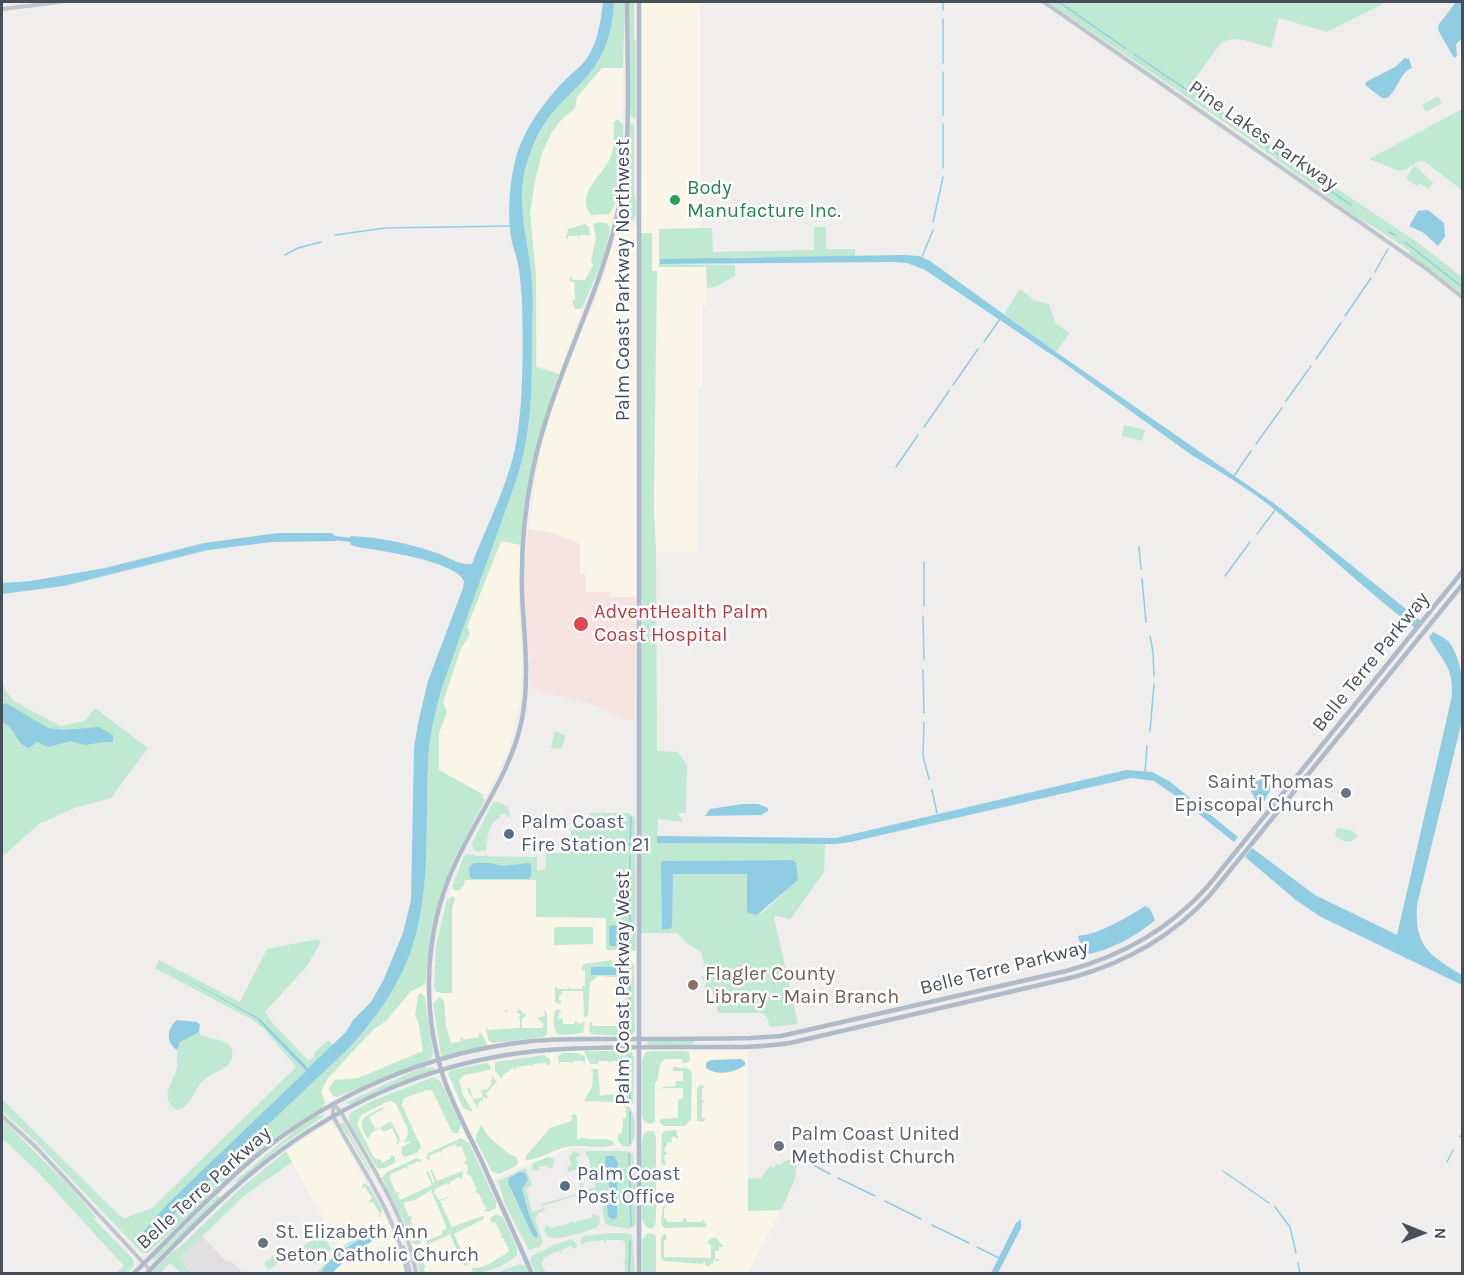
<!DOCTYPE html>
<html>
<head>
<meta charset="utf-8">
<style>
  body { margin:0 }
  #map { position:relative; width:1464px; height:1275px; overflow:hidden; background:#f0eded; font-family:Karla,sans-serif }
  canvas { display:block }
  .frame { position:absolute; inset:0; border:3px solid #475058; pointer-events:none }
  .north { position:absolute; left:1392px; top:1203px; width:60px; height:60px; -webkit-text-stroke:4px #fff; paint-order:stroke; rotate:91deg; font-size:16px; font-weight:700; line-height:24px; text-align:center; color:#475058 }
  .north::after { content:''; display:block; margin:auto; width:21px; height:27px; background:#475058; clip-path:polygon(50% 0,100% 100%,50% 72%,0 100%) }
</style>
</head>
<body>
<div id="map">
<canvas width="1464" height="1275"></canvas>
<div class="frame"></div>
<div class="north">N</div>
</div>
<script>
const ctx = document.querySelector('canvas').getContext('2d');
ctx.lineJoin = 'round';
function fill(path, color) {
  ctx.fillStyle = color;
  ctx.fill(path, 'evenodd');
}
function stroke(path, color, width, dash) {
  ctx.strokeStyle = color;
  ctx.lineWidth = width;
  ctx.lineCap = dash ? 'butt' : 'round';
  ctx.setLineDash(dash || []);
  ctx.stroke(path);
}
function write(font, color, halo, rows, align = 'center') {
  ctx.font = font + ' Karla,sans-serif';
  ctx.lineWidth = 5;
  ctx.setLineDash([]);
  ctx.textBaseline = 'middle';
  ctx.strokeStyle = halo;
  ctx.fillStyle = color;
  for (const [text, x, y, turn = 0] of rows) {
    ctx.save();
    ctx.translate(x, y);
    ctx.rotate((+turn || 0) * Math.PI / 180);
    ctx.textAlign = isNaN(turn) ? turn : align;
    if (halo) ctx.strokeText(text, 0, 0);
    ctx.fillText(text, 0, 0);
    ctx.restore();
  }
}
const commercial = new Path2D(`
  M642 2H701V228L659 229 707 267V305L702 306V387H699L697 552H656L654 505 657 271H652V233H641Z
  M602 68H623L621 169 606 250 594 282 583 306 559 374 543 367H537L536 276 530 213 532 195 542 153 552 132 561 120 575 108 577 97Z
  M617 224 636 226V597H611L610 592H586L585 575H580L555 534 529 529 541 445 549 419 583 323 591 311 605 274Z
  M502 541 521 545 519 597 522 665 521 696 509 749 486 797 439 770V733L446 715 443 702 461 648 468 639 469 629 467 627Z
  M454 880H537L536 917 606 918V950L636 951 634 997 636 1027 633 1035 616 1037 579 1035 515 1039 441 1055 433 1009 434 965 440 926Z
  M422 986H426L428 1025 433 1052 431 1059 325 1103 321 1091 328 1078 374 1029 386 1021 411 991Z
  M574 1050H634V1148H571L491 1180 444 1072 494 1061Z
  M642 1050H748V1210H781L748 1273H642Z
  M434 1077 441 1082 517 1248 518 1252 514 1258 481 1273H419L415 1254 405 1225 349 1120 352 1111 398 1090Z
  M330 1124 337 1129 392 1230 400 1250 405 1273H332L353 1253 374 1240V1236L370 1230 340 1249 286 1151 326 1125Z`);
const education = new Path2D(`
  M202 1236 227 1262 230 1260 243 1273H191L179 1260Z`);
const medical = new Path2D(`
  M529 529 555 534 580 544V574H585L586 592H611V597H636L634 721 619 717 601 707 531 688 525 591V555Z`);
const green = new Path2D(`
  M614 2H625L623 68H602L577 97 575 108 561 120 552 132 542 153 535 181 530 213 536 276V367L559 374C537 434 528 482 521 545L501 541 467 627 470 634 461 648 443 702 447 712 439 733V770L484 795 482 798 485 800 453 861 441 894 434 919 425 982 422 986 411 991 386 1021 374 1029 328 1078 321 1091 325 1103 322 1108 287 1130 253 1156 148 1253H142L36 1142 2 1111V1099L119 1215 125 1218 152 1208 296 1067 264 1029 251 1019 155 968 159 960 240 1002 267 949 318 939 321 942 307 966 265 1012 274 1025 309 1061 315 1056 313 1054 328 1040 333 1045 308 1068 259 1018 235 1004 256 1018 306 1071 168 1203 140 1237 150 1240 152 1235 350 1047C379 1015 403 980 415 938 431 881 425 821 428 764 429 737 435 712 441 687L516 481C532 434 532 386 532 338 532 320 534 301 532 283 530 245 516 209 525 171 530 152 538 133 549 117 563 99 582 85 595 66 605 50 612 21 614 2Z
  M629 2H634V38L636 43V119L629 115Z
  M1048 2H1383L1381 5 1327 32 1279 18 1271 48C1255 44 1234 33 1220 44L1189 87 1326 183 1339 190 1417 242 1462 277V294L1409 254 1410 251 1371 225 1359 219 1240 133Z
  M1438 96 1442 103 1426 112 1422 105Z
  M1462 109V190L1425 162 1419 161 1405 170 1399 171 1369 159Z
  M618 119 623 124C624 141 621 205 609 214L591 215C574 193 605 174 611 156 615 145 613 133 614 122Z
  M630 124 634 125V193C636 202 640 216 631 221L625 220 622 215 627 191 632 138H629Z
  M1414 165C1422 170 1424 176 1433 182L1429 189 1419 183 1417 186 1406 179Z
  M597 222 606 223 610 227C607 256 594 280 583 306L580 309H575L572 301 575 300 574 282 570 281V278L572 277V280H585L593 265 591 261 596 237 593 225Z
  M585 224 589 227 590 238 589 235H580L579 240 578 236H568V239H566L568 229Z
  M814 227H826V249H855V257H735L660 264 735 265V276L715 287 707 288 706 267H659V229L712 228 713 252 814 250Z
  M641 233H652V271H657L654 505 656 552 657 751 678 752 687 765 686 813H678L683 822 658 819 657 843 825 844 824 872 790 920 775 915 774 917 798 1024 770 1027 767 1017 762 1013H718L711 987 704 988 706 983 701 977 707 974 701 952 688 944 677 933H640ZM793 860 786 891 762 913 747 911V874H672V926L661 861Z
  M1020 289 1036 301 1049 304 1056 324 1070 333 1056 352 1004 314Z
  M1124 425 1145 430 1142 441 1122 436Z
  M2 681 5 690 14 701 60 726 85 721 95 708 148 748 111 798 74 808 39 824 2 857Z
  M555 731 566 736 561 749 551 748Z
  M493 802H498L508 807 510 816 507 817 506 814H500V818C487 823 488 838 486 850L478 852 473 849 472 843Z
  M589 813H629L635 818 636 951 606 950V918L536 917V880H465L464 885 460 890H454L452 887 464 856 469 854 477 856 537 857V870H545L546 853H561L566 851 568 844 571 843V830L589 829Z
  M1339 828 1353 831 1358 836C1350 845 1343 842 1335 835L1336 830Z
  M453 896 455 898 452 909V993H441L435 991 434 986 436 945 447 900Z
  M556 927H593V944L554 945V930Z
  M612 960 613 963 616 961 617 963 618 977 598 976 590 983 588 1016 584 1017 583 991H562V995H559V1000L562 1001 559 1004 555 1002V987L558 989H568L569 987 571 989H582V986H585V971L582 970V967L584 964ZM591 967 616 968V975H591Z
  M626 960 632 962 634 966 635 1032 630 1037 592 1034 589 1031 590 1022 592 1023 593 1026H619L620 1021H625V1005L621 1003 625 1001V986L621 985 625 984V978L621 976 625 975V968L622 967V964Z
  M421 993 425 997 433 1052 431 1059 338 1097 333 1096 329 1090 330 1086 335 1080 358 1078 423 1051 418 1021 415 1015 418 995Z
  M439 997 444 1001 446 1026 451 1043 460 1042 461 1037 464 1040 479 1037V1033H481L488 1046 443 1056 441 1055 433 1004Z
  M544 1009 547 1013V1034L544 1037 493 1043 488 1040 486 1026 488 1030 520 1028V1019L517 1017H520V1014L517 1013V1010H508L505 1013V1010H522V1013H525V1017L522 1018V1028H542L544 1024 537 1018 545 1016Z
  M557 1009 562 1011 559 1013 558 1019H563V1024H574L576 1020 578 1024 585 1022 583 1033 561 1035 557 1034C553 1028 552 1014 557 1009Z
  M199 1032C206 1042 224 1036 231 1047 234 1053 232 1060 228 1065 220 1072 208 1074 201 1083 193 1093 190 1107 177 1110 157 1098 174 1081 177 1068 178 1060 175 1051 179 1044 182 1039 193 1035 199 1032Z
  M649 1041H696L691 1045H649L647 1043Z
  M584 1051H625L632 1052 634 1059 633 1105 624 1102 621 1087 625 1086V1075H621V1073L625 1072V1065H622V1061H611L610 1064 608 1061H599L598 1064H590Z
  M651 1051H686L689 1053 690 1060 687 1063H682V1059H665L660 1064 658 1078 655 1084V1122L651 1124 645 1122 642 1117V1060L646 1052Z
  M563 1053H577L585 1056V1063L584 1064 583 1061H573L572 1064 571 1062H560L559 1065 558 1056Z
  M544 1055 550 1059V1064L548 1066 546 1063 533 1064V1067L530 1065 516 1067V1070L513 1068 503 1075 502 1079 495 1071V1062Z
  M487 1063 491 1066 490 1070 464 1075 459 1080 463 1095 472 1110 471 1112 463 1108 448 1074 451 1070Z
  M425 1066 426 1068 434 1067V1070L386 1088 351 1104 345 1103Z
  M673 1067 687 1068 692 1072 691 1119 685 1126H664L659 1122 661 1119 678 1118V1100L683 1098V1088H663L660 1091 663 1087 675 1086 676 1081H683V1071H673Z
  M591 1069H598L600 1096 613 1094V1097L618 1100 617 1102 582 1101H584L592 1087 593 1071 590 1070Z
  M492 1076 498 1084 495 1083 486 1094 488 1097 487 1098 483 1097V1102L481 1100 477 1105 479 1107H477L467 1089 470 1088 473 1099 483 1097 481 1090 488 1089 492 1083 490 1081 493 1080 492 1077H489Z
  M434 1077 441 1082 461 1125 458 1134 452 1132 432 1090H427L404 1098 401 1106 403 1107 421 1147 417 1153 404 1157 401 1153 402 1147 411 1142 410 1141 404 1143 408 1134 407 1127 396 1104 391 1101 386 1102 361 1115 357 1124 374 1158 381 1160 382 1163 391 1158V1155L395 1157 396 1161C391 1166 383 1170 377 1168L350 1124 349 1116 350 1113 374 1100Z
  M702 1084 705 1088H702V1100L705 1101 702 1103V1118L706 1119 703 1122 697 1121V1088Z
  M623 1106 630 1107C636 1116 637 1139 630 1147L622 1146 618 1141V1134L622 1133 623 1118H626V1108Z
  M381 1108H385L369 1117 375 1129 380 1128 391 1121 400 1138 398 1145 396 1143 398 1141 392 1128 383 1132 380 1128 371 1133 368 1139C355 1119 364 1117 381 1108Z
  M574 1114 577 1116V1139H581L582 1137C592 1142 604 1136 614 1142V1145C599 1150 582 1144 566 1147 555 1149 536 1161 526 1160V1156L550 1128 571 1121 573 1118 570 1117Z
  M323 1115 324 1116 285 1143 237 1183 235 1181 297 1129 317 1116Z
  M2 1119 71 1188 96 1217 94 1219 133 1259 134 1266 127 1273H116L124 1266 38 1172 2 1138Z
  M341 1123H344L370 1170H368L350 1138 340 1125Z
  M481 1125 489 1137 509 1154 516 1157 518 1162 516 1166 499 1174 492 1172 476 1141V1136Z
  M676 1130 678 1138 676 1139 675 1136 671 1138 672 1143 668 1142 664 1150 667 1154 664 1156 666 1165H669H663L661 1163 662 1134 665 1131Z
  M653 1131 656 1137V1219L655 1226 650 1229 646 1227 642 1220C642 1206 639 1142 644 1134 647 1130 649 1131 653 1131Z
  M461 1138 469 1143 496 1202V1208L489 1212 483 1211 486 1209 479 1194 475 1192 477 1190 470 1175H467L468 1167 464 1162 467 1160 461 1146 457 1147 455 1144 442 1150 443 1154 440 1151 429 1156 430 1160 426 1159 428 1153Z
  M286 1151 292 1162 244 1196 179 1259 191 1273H181L170 1263 161 1272 163 1273 149 1274 172 1252 180 1247 240 1189Z
  M574 1151 580 1154V1156L576 1157 579 1169 568 1172 567 1167 571 1165 569 1157Z
  M586 1151H624L633 1153 636 1184V1224L630 1229 607 1225 604 1220 602 1202 585 1193 542 1206 545 1210 538 1213 535 1219 543 1242 539 1247 529 1250 505 1204 498 1181 523 1169H526L532 1185 526 1189 532 1212 542 1209 541 1204 582 1193 576 1171 579 1170 584 1190 596 1187 588 1156 585 1155ZM605 1158 618 1163V1208L610 1219 606 1196C615 1186 604 1171 605 1158ZM520 1172 528 1180 522 1189 529 1214 538 1235 535 1238 511 1191 509 1178Z
  M795 1153 801 1154 797 1162 795 1179 781 1210 748 1211V1179L761 1178 770 1166 774 1168 776 1164 780 1165 785 1161 792 1160Z
  M548 1157 554 1159 553 1167 548 1169 547 1165 539 1167V1171L532 1169 533 1163Z
  M417 1158 421 1160V1164L419 1161 407 1166 408 1170 406 1167 391 1174 390 1179 396 1193 400 1192 398 1196 400 1200 432 1185 426 1172 428 1171 433 1183 435 1182 430 1170 432 1169 437 1181 463 1171 462 1180 459 1177 450 1182 449 1185 447 1183 435 1189 434 1193 439 1200 453 1195 440 1201 452 1227 482 1216 484 1217V1219L454 1234 464 1256 470 1261 469 1264 465 1266 463 1264 450 1234 433 1242 434 1245 432 1242 429 1244 430 1247 428 1248 425 1238 429 1240 443 1234 442 1231 447 1228 431 1190 415 1200 405 1202 404 1205 409 1217 412 1216 411 1221 417 1236 421 1235V1243L417 1245 412 1243 403 1220 382 1178 387 1172Z
  M364 1183 369 1186 382 1209 380 1217 378 1216 380 1214 373 1202 370 1203 369 1201 372 1198 365 1187 361 1188Z
  M217 1196 221 1198 154 1261 152 1258 156 1254Z
  M663 1206H667L664 1208V1218L667 1219V1222H683V1219L686 1218 687 1222H702L703 1219 707 1227 664 1228 661 1223Z
  M496 1214 503 1217 517 1248V1255C508 1264 486 1274 473 1273L472 1268C485 1269 497 1259 509 1251L503 1238 499 1239 502 1236 495 1222 492 1223 490 1219Z
  M593 1214 599 1216C600 1220 601 1223 598 1226 593 1231 557 1240 551 1238 547 1237 546 1234 544 1231L546 1225 551 1228 574 1222 576 1224 577 1221 591 1218Z
  M321 1229 331 1249 316 1265 299 1247V1246L301 1248 322 1233Z
  M370 1230 373 1235C357 1235 329 1260 322 1273H316L347 1243Z
  M609 1233H628L632 1235 635 1273H625V1264L622 1262 625 1261V1243L622 1240H606V1243L603 1240 585 1242 583 1245 581 1244V1239L584 1236Z
  M648 1233 654 1234 656 1237V1273H642V1240Z
  M665 1233 667 1239 664 1240V1257L711 1258V1245L708 1244V1241L711 1238H716L724 1247H719V1251H715V1259H719V1261L713 1260V1263L710 1264V1269L709 1266 705 1265V1261L702 1264 663 1261 661 1257V1238Z
  M572 1239 576 1243 577 1247 574 1249 571 1246 561 1250 562 1254 559 1251 543 1258 544 1261 541 1263 546 1273H536L530 1261 532 1256 554 1245Z
  M422 1247 424 1265 427 1266 424 1268 425 1273H419L415 1252Z
  M279 1250 286 1257 269 1270 264 1264Z
  M519 1264 525 1266 529 1273 517 1272 513 1273 512 1271 497 1273Z`);
const water = new Path2D(`
  M603 2H614C613 24 608 47 595 66 582 85 563 99 549 117 538 132 530 151 525 170 516 209 530 245 532 283 534 301 532 319 532 338 532 386 532 434 516 481L442 687C435 712 429 737 428 764 425 821 431 881 415 938 403 980 379 1015 350 1047L152 1235V1243L146 1248 141 1242 139 1237 168 1203 306 1071 256 1018 163 966 259 1018 308 1068 346 1032 353 1020 371 1002 383 981 403 933 411 900 414 748 418 723 428 681 463 588 464 581C456 561 378 550 357 547L351 545 349 541 351 536C379 537 411 544 437 553 448 557 461 566 472 564 486 527 506 489 515 449 524 404 523 347 522 300 521 288 520 275 518 264 517 256 513 249 512 242 507 216 509 186 515 161 523 130 543 103 565 80 572 73 581 67 587 58 598 42 601 20 603 2Z
  M1456 2H1462V39L1456 44 1457 56 1454 58 1438 30 1439 24Z
  M1405 58 1409 59 1412 68C1400 72 1398 90 1387 98H1382L1365 85 1366 82 1395 67Z
  M1428 210 1444 223 1445 236 1438 246 1424 233 1409 226 1418 211Z
  M904 255 919 256 930 261 1056 352 1275 504 1421 621 1415 628C1366 591 1322 548 1274 509 1249 489 1221 472 1193 456L1064 363 925 270 907 263 893 262 660 264V259Z
  M278 533H331L337 537 336 541 272 542 208 550 64 586 2 594V583L31 581 105 568 204 543Z
  M1433 632C1439 635 1445 638 1449 642 1464 662 1464 696 1462 721L1417 905C1414 946 1430 956 1462 975V985L1321 917 1297 901 1245 857 1252 848 1315 895 1397 935 1452 696C1453 664 1442 662 1429 637Z
  M6 703 48 728 63 730 99 727 113 735V742H104L85 745 71 741 48 747 37 742 29 748C15 744 16 727 2 722V705Z
  M1126 770 1152 772 1169 781 1238 837 1234 842 1180 799 1154 781 1131 778 851 842 835 844 657 843V836L836 838Z
  M1264 778 1272 787 1262 805 1256 801 1250 789 1255 782Z
  M742 804H758L768 808V811L761 815 705 816 710 809Z
  M793 860 796 863 798 880 757 915 748 913 747 911V874H673L672 926 670 929H662L661 861Z
  M474 863H490L502 866 529 863 531 865V876L529 879H472L470 877 469 867Z
  M1145 906 1150 909 1155 920C1140 934 1109 951 1088 954L1082 950 1078 936C1102 933 1124 919 1145 906Z
  M614 925 620 927V943L617 946H611L609 944V926Z
  M591 967H616V975H591Z
  M177 1020 197 1022 200 1025 199 1032 180 1042 177 1050C165 1042 167 1028 177 1020Z
  M741 1059 745 1062V1065C735 1073 716 1076 706 1068V1063L710 1060Z
  M606 1156H614L618 1163 617 1217 613 1220 608 1216 606 1194 609 1192C611 1181 602 1168 606 1156Z
  M520 1172 525 1173 528 1180 522 1189 529 1214 538 1235 537 1238 533 1236 508 1183 509 1178Z
  M1021 1219V1228L998 1273H991L1016 1223Z
  M369 1234 374 1236V1240L353 1253 332 1273H322C326 1258 355 1242 369 1234Z`);
const stream = new Path2D(`
  M943 2V10
  M1059 2 1125 48
  M1134 54 1187 90
  M943 63V19
  M943 72V115
  M1208 105 1220 113
  M943 124V168
  M1241 128 1304 173
  M1325 187 1351 205
  M933 222 943 177
  M1389 232 1395 235
  M335 235 385 228 510 226
  M1405 242 1462 287
  M285 255 298 248 321 242
  M922 257 933 230
  M1375 272 1388 249
  M1345 316 1371 278
  M984 342 1000 319
  M1316 359 1341 323
  M953 385 978 349
  M1286 401 1311 366
  M924 427 949 391
  M1256 444 1282 408
  M896 467 918 435
  M1234 476 1251 451
  M1257 534 1275 510
  M1139 547 1141 569
  M1225 576 1250 542
  M1142 579 1146 622
  M924 606V562
  M923 616 924 659
  M1150 636 1153 652 1154 676
  M923 670 924 713
  M924 722 923 756 929 779
  M1150 731 1154 684
  M1145 772 1147 746
  M932 790 937 813
  M630 849 631 817
  M630 877V856
  M630 883V950
  M630 966V1031
  M630 1100V1056
  M1460 1137 1462 1133
  M630 1143V1112
  M629 1154 631 1225
  M804 1160 830 1174
  M1447 1162 1453 1150
  M1223 1171 1269 1203
  M838 1178 875 1196
  M885 1201 921 1219
  M1275 1207 1290 1227 1296 1253
  M932 1225 969 1243
  M977 1247 999 1258
  M1298 1263 1300 1274
  M629 1274 630 1241`);
const canal = new Path2D(`
  M333 538 352 540`);
const minor = new Path2D(`
  M1044 2 1424 267 1462 297
  M2 9 60 2
  M333 1104 341 1112C368 1161 408 1218 416 1274
  M333 1105V1116C359 1165 399 1218 407 1274
  M2 1116 36 1147 150 1270
  M403 1247 406 1252 410 1274`);
const major = new Path2D(`
  M639 2V1274
  M133 1274C173 1235 212 1193 255 1157 333 1093 432 1051 533 1041 563 1038 593 1039 624 1039 666 1039 709 1039 751 1038L781 1036 1066 971C1122 956 1170 929 1208 886L1462 572
  M146 1274C188 1231 232 1186 280 1151 362 1090 461 1054 563 1049 607 1047 651 1047 695 1047 727 1047 758 1048 790 1043L1074 977C1127 962 1173 936 1210 895L1462 585
  M532 1274C516 1237 499 1201 483 1164 470 1136 454 1108 444 1079 423 1016 424 945 447 883 468 826 510 780 522 719 530 678 524 635 522 593 521 553 524 513 532 474 549 386 595 307 616 221 633 150 627 74 627 2`);
const markers = [
  [675,200,6,"#2e9e5b"],
  [581,624,8,"#e0444e"],
  [1346,793,6,"#6b7280"],
  [509,834,6,"#5c6f8a"],
  [693,985,6,"#8d6e63"],
  [779,1146,6,"#6b7280"],
  [565,1186,6,"#5c6f8a"],
  [263,1243,6,"#6b7280"]
];
const streetNames = [
  ["Pine Lakes Parkway",1263,136,35],
  ["Palm Coast Parkway Northwest",623,280,-90],
  ["Belle Terre Parkway",1371,662,-51],
  ["Belle Terre Parkway",1004,968,-14],
  ["Palm Coast Parkway West",623,988,-90],
  ["Belle Terre Parkway",204,1188,-42]
];
const leisureNames = [
  ["Body",687,188],
  ["Manufacture Inc.",687,211]
];
const healthNames = [
  ["AdventHealth Palm",594,612],
  ["Coast Hospital",594,635]
];
const worshipNames = [
  ["Saint Thomas",1334,782,"right"],
  ["Episcopal Church",1334,805,"right"],
  ["Palm Coast United",791,1134],
  ["Methodist Church",791,1157],
  ["St. Elizabeth Ann",275,1232],
  ["Seton Catholic Church",275,1255]
];
const serviceNames = [
  ["Palm Coast",521,822],
  ["Fire Station 21",521,845],
  ["Palm Coast",577,1174],
  ["Post Office",577,1197]
];
const educationNames = [
  ["Flagler County",705,974],
  ["Library - Main Branch",705,997]
];
fill(commercial, '#f9f5e7');
fill(education, '#e0dede');
fill(medical, '#f7e3df');
fill(green, '#c0e9d2');
fill(water, '#91cde2');
stroke(stream, '#91cde2', 1.5);
stroke(canal, '#91cde2', 4);
stroke(minor, '#bfc7ce', 4);
stroke(major, '#b0bbc9', 4.5);
for (const [x, y, r, color] of markers) {
  const dot = new Path2D();
  dot.arc(x, y, r, 0, 2 * Math.PI);
  ctx.fillStyle = color;
  ctx.fill(dot);
  stroke(dot, '#fff', 2);
}
write('20px', '#475058', '#fff', streetNames);
write('20px', '#27864d', '#fff', leisureNames, 'left');
write('20px', '#be3a42', '#fff', healthNames, 'left');
write('20px', '#5b616d', '#fff', worshipNames, 'left');
write('20px', '#4e5e75', '#fff', serviceNames, 'left');
write('20px', '#785e54', '#fff', educationNames, 'left');
</script>
</body>
</html>
